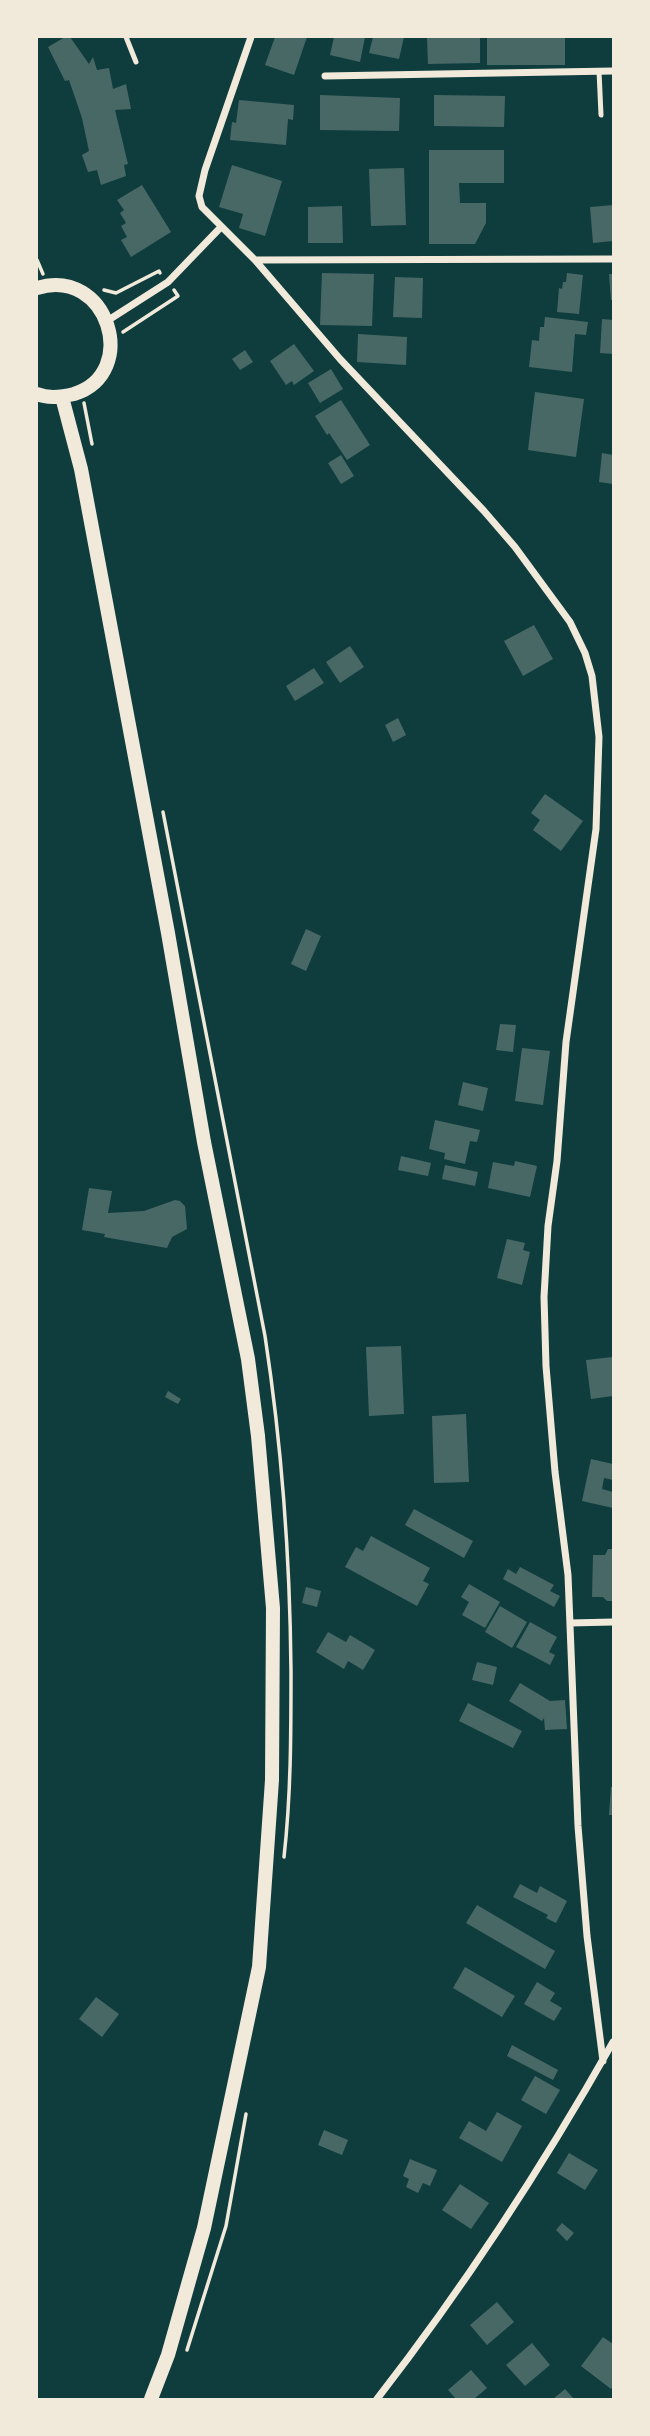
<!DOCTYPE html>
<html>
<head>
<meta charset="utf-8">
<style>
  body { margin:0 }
  #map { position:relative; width:650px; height:2436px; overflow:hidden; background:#0f3d3e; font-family:"Titillium Web",sans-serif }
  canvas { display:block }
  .frame { position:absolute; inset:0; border:38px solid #f1e9da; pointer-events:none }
</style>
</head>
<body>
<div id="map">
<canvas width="650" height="2436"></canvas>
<div class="frame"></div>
</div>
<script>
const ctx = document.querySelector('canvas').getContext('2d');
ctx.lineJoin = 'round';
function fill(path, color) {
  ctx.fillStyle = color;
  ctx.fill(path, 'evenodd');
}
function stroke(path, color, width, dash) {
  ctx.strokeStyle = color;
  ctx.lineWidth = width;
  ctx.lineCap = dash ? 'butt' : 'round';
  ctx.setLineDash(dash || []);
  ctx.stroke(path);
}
const building = new Path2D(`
  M65 37H70L89 64 93 57 97 70 109 68 113 89 126 84 131 109 115 110 128 164 124 165 126 176 101 185 97 170 88 172 82 155 89 151 82 118 69 80 65 81 48 47Z
  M275 37H307L294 75 265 65Z
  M334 37H365L360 62 330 55Z
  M373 37H404L399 59 369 53Z
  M427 37H480V63L428 64Z
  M487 37H565V65H487Z
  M320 95 400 98 399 131 320 130Z
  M434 95 505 96 504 127 434 126Z
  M239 100 294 105 293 120 288 119 286 145 230 140 232 122 236 123Z
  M429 150H504V183H459L460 203H486V223L475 244H429Z
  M232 165 282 181 265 236 239 228 243 214 219 207Z
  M404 168 406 225 371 226 369 169Z
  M142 185 171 232 131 257 121 240 127 237 121 226 126 223 120 213 124 210 117 200Z
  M613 205V241L593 243 590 207Z
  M342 206 343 243H308V207Z
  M322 273 374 274 372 326 320 325Z
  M567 273 583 275 579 314 557 312 559 288 562 289 563 282H566Z
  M609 274H613V300H611Z
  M395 277 423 278 422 318 393 317Z
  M545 317 588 322 586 335 575 334 572 372 529 367 532 340 539 341 540 327H544Z
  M602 319 613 320V354L600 353Z
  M358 334 407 337 406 365 357 362Z
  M294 344 314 371 294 385 292 381 286 385 270 361Z
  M245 350 253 362 240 370 232 359Z
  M331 369 343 389 320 403 308 383Z
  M535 392 584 399 576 457 528 450Z
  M341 400 370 445 347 460 329 433 327 435 315 416Z
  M602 453 613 455V484L599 482Z
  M341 455 354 476 341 484 328 463Z
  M534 625 553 659 523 676 504 641Z
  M350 646 364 667 340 683 326 662Z
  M314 668 324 683 295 701 286 686Z
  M398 718 406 735 393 742 385 725Z
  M545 794 583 821 561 851 533 830 540 820 531 813Z
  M306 929 321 936 306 971 291 964Z
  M500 1024 516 1025 513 1052 496 1050Z
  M522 1048 550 1051 543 1105 515 1101Z
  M463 1082 488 1088 483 1111 458 1105Z
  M435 1120 480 1130 477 1142 470 1141 465 1164 444 1159 445 1153 429 1149Z
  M401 1156 431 1163 428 1176 398 1170Z
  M515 1161 537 1166 530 1197 488 1188 493 1162 514 1166Z
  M445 1165 478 1172 475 1186 442 1179Z
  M89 1188 112 1191 108 1213 144 1211 175 1200 180 1201 185 1206 187 1229 172 1237 167 1248 104 1237 105 1234 82 1230Z
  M507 1239 525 1243 523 1250 530 1252 522 1285 497 1278Z
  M401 1346 404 1414 369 1416 366 1347Z
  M613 1357V1396L591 1399 586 1360Z
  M168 1391 181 1399 178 1404 165 1397Z
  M466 1414 469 1482 434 1483 432 1416Z
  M591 1459 613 1464V1480L604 1478 602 1489 613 1492V1508L582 1501Z
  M414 1509 473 1541 464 1558 405 1525Z
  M371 1536 430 1568 423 1581 429 1584 417 1606 345 1567 356 1547 363 1551Z
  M608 1549H613V1601H607L603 1597H592L593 1555H605Z
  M520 1567 554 1585 550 1591 560 1596 554 1607 503 1579 508 1569 516 1574Z
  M469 1584 500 1602 485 1628 462 1615 469 1602 461 1597Z
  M306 1587 321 1591 317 1607 302 1603Z
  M500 1606 527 1622 512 1648 485 1632Z
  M530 1622 557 1637 549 1652 555 1655 550 1665 516 1647Z
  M328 1632 346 1642 350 1635 375 1650 363 1670 348 1661 344 1669 316 1652Z
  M477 1662 497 1667 493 1685 472 1680Z
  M520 1683 550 1701 565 1700 567 1729 545 1730 544 1718 542 1721 509 1701Z
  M468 1703 522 1731 513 1748 459 1721Z
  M611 1787H613V1815H609Z
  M520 1884 537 1893 540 1886 567 1901 556 1923 546 1918 548 1915 513 1897Z
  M477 1905 555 1951 545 1969 466 1923Z
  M465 1967 515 1996 502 2017 453 1988Z
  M537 1982 555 1993 550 2001 562 2008 554 2021 524 2004Z
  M96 1997 119 2014 102 2037 79 2019Z
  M512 2045 558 2070 553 2080 507 2056Z
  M535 2076 560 2090 546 2114 521 2100Z
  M497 2112 522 2126 502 2162 459 2138 469 2121 486 2131Z
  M324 2130 348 2140 342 2155 318 2145Z
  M569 2153 598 2170 585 2190 557 2173Z
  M410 2159 437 2170 430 2186 423 2183 418 2193 406 2187 409 2179 403 2176Z
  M460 2184 489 2203 471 2229 442 2210Z
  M562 2223 574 2233 567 2241 556 2230Z
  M497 2302 514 2322 487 2345 470 2325Z
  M603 2337 613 2344V2386L611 2389 581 2366Z
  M532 2343 550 2365 525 2386 506 2365Z
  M471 2370 487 2388 474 2399H456L448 2390Z
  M565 2389 574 2399H553Z`);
const path = new Path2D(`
  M37 260 43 274
  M104 290 116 293 159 271 160 273
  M123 332 178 296 174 290
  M84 403 92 444
  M163 812 265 1336C282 1447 290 1558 291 1671 291 1733 291 1795 284 1857
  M187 2350 226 2226 246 2114`);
const service = new Path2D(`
  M126 37 136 62
  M599 71 601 115`);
const minor = new Path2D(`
  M251 37 205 170 199 196 202 207 255 260 340 359 484 511 515 547 570 622 585 653 592 676 599 737 596 829 566 1042 557 1161 548 1226 544 1297 546 1366 555 1472 568 1575 578 1826 587 1936 603 2061
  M325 76 613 71
  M255 260 613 259
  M107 321 168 282 221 227
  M570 1623 613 1622
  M377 2399C464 2287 543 2166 613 2042`);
const secondary = new Path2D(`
  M37 288C108 266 141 373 74 394 62 397 49 399 37 394
  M62 397 81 469 168 933 204 1142 248 1359 258 1436 273 1608 272 1780 259 1967 204 2228 168 2355 151 2399`);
fill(building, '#486865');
stroke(path, '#f1e9da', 3.5);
stroke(service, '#f1e9da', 5);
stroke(minor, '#f1e9da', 7);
stroke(secondary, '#f1e9da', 14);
</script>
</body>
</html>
